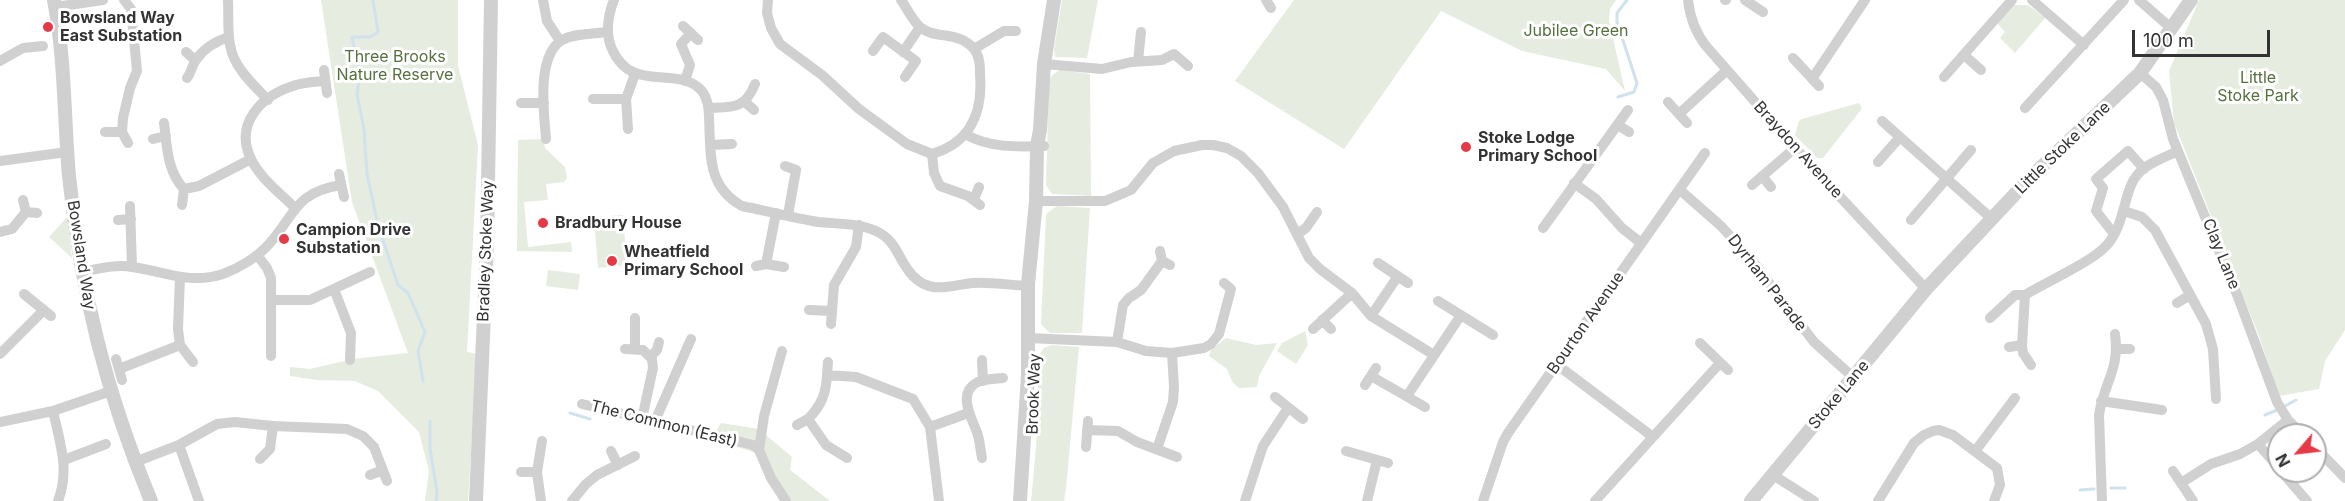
<!DOCTYPE html>
<html>
<head>
<meta charset="utf-8">
<style>
  body { margin:0 }
  #map { position:relative; width:2345px; height:501px; overflow:hidden; background:#fff; font-family:Inter,sans-serif }
  canvas { display:block }
  .north { position:absolute; left:2267px; top:423px; width:60px; height:60px; box-sizing:border-box; background:#fff; border:2px solid #adadad; border-radius:50%; rotate:242deg; font-size:16px; font-weight:700; line-height:24px; text-align:center; color:#333 }
  .north::after { content:''; display:block; margin:auto; width:21px; height:27px; background:#e63946; clip-path:polygon(50% 0,100% 100%,50% 72%,0 100%) }
  .scale { position:absolute; left:2132px; top:30px; width:138px; height:27px; box-sizing:border-box; border:3px solid #333; border-top:0; padding-left:8px; font-size:18px; line-height:21px; white-space:nowrap; color:#333; -webkit-text-stroke:4px #fff; paint-order:stroke }
</style>
</head>
<body>
<div id="map">
<canvas width="2345" height="501"></canvas>
<div class="north">N</div>
<div class="scale">100 m</div>
</div>
<script>
const ctx = document.querySelector('canvas').getContext('2d');
ctx.lineJoin = 'round';
function fill(path, color) {
  ctx.fillStyle = color;
  ctx.fill(path, 'evenodd');
}
function stroke(path, color, width, dash) {
  ctx.strokeStyle = color;
  ctx.lineWidth = width;
  ctx.lineCap = dash ? 'butt' : 'round';
  ctx.setLineDash(dash || []);
  ctx.stroke(path);
}
function write(font, color, halo, rows, align = 'center') {
  ctx.font = font + ' Inter,sans-serif';
  ctx.lineWidth = 6;
  ctx.setLineDash([]);
  ctx.textBaseline = 'middle';
  ctx.strokeStyle = halo;
  ctx.fillStyle = color;
  for (const [text, x, y, turn = 0] of rows) {
    ctx.save();
    ctx.translate(x, y);
    ctx.rotate((+turn || 0) * Math.PI / 180);
    ctx.textAlign = isNaN(turn) ? turn : align;
    if (halo) ctx.strokeText(text, 0, 0);
    ctx.fillText(text, 0, 0);
    ctx.restore();
  }
}
const green = new Path2D(`
  M321 0H458V66L478 145 467 352 477 354 468 501H425L429 471 419 432 378 391 355 381 317 380 290 376V367L310 369 353 359 408 353 352 202Z
  M1062 0H1098L1087 58 1055 57 1054 49Z
  M1294 0H1616L1610 9 1609 21 1625 91 1606 69 1522 51 1441 11 1344 149 1235 81Z
  M2199 0H2345V330L2325 361 2319 389 2279 396 2259 336 2174 123 2169 71Z
  M2013 5H2028L2045 18 2015 53 2000 38 2005 32 1997 23Z
  M1060 70 1090 74 1091 196 1052 194 1046 185 1049 81 1052 75Z
  M1859 103 1862 108 1860 111 1823 158H1817L1795 135 1799 121 1802 119Z
  M543 139 545 148 565 167 567 178 564 182 546 184 548 200 524 202 528 247 571 242 572 252 517 251 518 140Z
  M1057 206 1090 208 1082 333H1050L1041 324 1046 214Z
  M623 215 627 265 598 268 594 217Z
  M67 217 72 258 49 237Z
  M548 270 580 274 578 290 546 286Z
  M1305 331 1308 345 1296 364 1277 351 1282 343Z
  M1226 338 1256 345 1277 343 1259 376 1257 387 1239 388 1233 383 1227 369 1209 356 1211 350Z
  M1051 345 1079 347 1066 488 1064 501H1031L1036 448 1039 355 1044 348Z
  M721 423 759 429 792 457 790 470 830 501H780L757 453 711 439Z`);
const stream = new Path2D(`
  M373 0 378 32 370 37H352L360 75 357 94 364 129 367 174 378 225 398 285 408 293 425 332 418 351 423 381
  M1618 97 1634 92 1637 83 1617 22V13L1627 0
  M2285 406 2296 400
  M570 413 590 419
  M2265 415 2277 410
  M430 421V449L437 491 436 501
  M2111 488H2125
  M2080 490 2094 489`);
const minor = new Path2D(`
  M124 0 131 9 137 71 130 88 123 118 122 132 128 143
  M228 0C229 19 226 43 235 60 242 75 257 88 268 100
  M543 0 547 21 560 41
  M614 0C608 15 605 34 612 49 632 95 678 64 702 91 708 99 709 108 709 117 711 153 706 186 742 206 767 211 793 218 818 222 838 224 858 223 876 231 898 241 898 261 913 276 931 295 951 285 973 283 990 282 1010 285 1027 286
  M768 0 767 13 771 28 780 44 822 75 859 109 907 144 932 154C970 143 983 113 980 75 980 66 980 56 974 49 958 30 935 40 920 27 912 20 907 8 901 0
  M1266 0 1271 8
  M1688 0C1690 18 1695 32 1706 46L1815 170 1926 289
  M1725 0H1726
  M1745 0 1763 12
  M2032 0 2084 45
  M2139 0 2172 29
  M55 7 103 0
  M683 26 698 40
  M974 49 1004 31H1016
  M873 51 883 37 916 61 905 77
  M186 52 195 60
  M903 52 920 27
  M1964 55 1981 70
  M1793 58 1819 86
  M0 61 23 48 43 46
  M1138 61 1141 32
  M1044 64 1102 69 1131 62 1162 60 1174 54 1188 66
  M324 70 327 93
  M2140 73 2156 87 2163 100 2173 139 2238 297 2277 402 2288 420 2303 435
  M1944 77 2012 0
  M187 78C192 72 191 66 196 60 204 48 216 41 229 37
  M1812 79 1865 0
  M685 81 690 65 681 44 691 33
  M593 99H626
  M744 101 754 110
  M1668 102 1687 123
  M521 103H544
  M709 108C733 107 745 109 755 84
  M2025 108 2124 0
  M1679 114 1726 71
  M1882 121 1992 219
  M164 123C167 146 167 171 184 189L199 186 251 159
  M1618 125 1629 132
  M628 129 626 99 635 74
  M105 132H122
  M965 134C989 148 1017 147 1044 146
  M153 139 166 136
  M546 139C544 113 536 56 562 40 575 33 593 34 608 32
  M710 145 732 144
  M932 154 934 173 940 186 968 196 980 205
  M0 161 67 152
  M1878 162 1900 137
  M785 166 796 170 788 215
  M339 174 344 197
  M1762 176 1771 187
  M1574 183 1596 199 1622 228 1641 243
  M1752 185 1795 148
  M1680 190 1721 226 1751 259 1814 342 1854 378
  M974 199 979 187
  M23 200 26 212 37 213
  M1036 201H1105L1131 190 1153 163 1174 151 1202 145H1213L1227 148 1241 156 1258 173 1283 207 1309 258 1320 269 1352 293 1371 316 1434 355
  M182 205 184 189
  M130 206 132 267
  M294 207C280 193 260 178 251 159 234 124 261 96 293 86 303 82 315 82 325 81
  M2124 211 2142 217 2155 230 2206 324 2213 349 2216 399
  M118 220 131 219
  M1911 220 1971 150
  M1543 228 1628 110
  M0 232 12 229 26 212
  M1297 234 1306 228 1317 212
  M2114 234 2096 211 2103 188 2096 179 2128 151 2144 169
  M1160 251 1162 261 1170 265
  M257 255 267 268 271 278V356
  M1378 263 1408 283
  M766 264 776 213
  M756 266 766 264 784 267
  M82 272C98 269 115 264 132 267 164 271 188 285 223 274 239 268 258 257 269 244 295 215 295 192 341 185
  M180 277 178 329 180 345 193 362
  M334 289 351 333 350 360
  M24 294 51 316
  M2025 295 2022 345 2023 353 2031 365
  M273 300H310L370 272
  M1438 301 1493 335
  M2177 303 2190 295
  M809 310 831 311
  M1371 316 1398 276
  M1990 318 2015 295H2025C2046 282 2092 262 2107 245 2126 223 2123 191 2138 174 2147 163 2166 157 2178 151
  M1322 320 1331 329
  M831 324 834 285 856 247 859 225
  M1313 329 1352 293
  M1028 338 1117 342 1146 351 1172 353 1204 348 1211 344 1219 334 1231 289 1224 283
  M1117 342 1123 305 1129 298 1141 290 1162 261
  M1700 343 1728 370
  M2009 347 2022 345
  M625 349 643 350 652 359 653 368 642 419
  M635 349V318
  M2117 349H2130
  M0 354 44 310
  M651 356 657 350 659 342
  M116 359 122 380
  M982 360 983 381
  M1556 364 1653 437
  M119 369 180 345
  M827 375 828 362
  M1371 376 1425 407
  M1365 385 1376 368
  M1407 396 1461 315
  M1275 397 1303 419
  M2101 401 2162 410
  M582 404 753 445 759 450 771 478 786 501
  M53 411C60 443 70 470 58 501
  M655 421 691 339
  M0 422 53 411 111 391
  M797 425 808 419
  M930 427 968 413
  M1087 430 1118 431 1137 442 1177 457
  M2258 444 2279 468
  M179 445 199 501
  M1086 447 1088 421
  M2315 447 2345 478
  M1157 449 1173 402 1174 387 1172 353
  M759 450 764 416 782 351
  M1976 450 2015 398
  M611 451 618 465
  M1346 451 1388 463
  M847 458 826 445 808 419C822 405 826 393 827 375L856 377 913 399 930 427 939 501
  M982 458C980 449 980 438 976 430 971 417 958 393 976 383 983 379 995 379 1003 378
  M260 459 270 449 273 426
  M64 460 106 444
  M135 462 179 445 217 424 235 422 273 426 347 429 363 436 374 447 387 481
  M2173 471 2193 501
  M2281 471 2307 501
  M521 472H537
  M370 475 383 470
  M1773 475 1814 501
  M2181 483 2211 464 2240 454 2258 444 2288 420
  M541 501 537 472 542 441
  M572 501 586 484 597 475 635 456
  M1245 501 1263 446 1288 408
  M1367 501 1377 460
  M1483 501 1503 442 1508 433 1705 153
  M1595 501 1720 363
  M1878 501 1914 443 1924 435 1933 431 1939 430 1953 435 1997 468 2000 485 1994 501
  M2102 501 2099 415C2104 382 2120 370 2115 334`);
const tertiary = new Path2D(`
  M54 0C65 58 64 118 69 176 81 293 106 392 151 501
  M476 501 487 245 491 0
  M1020 501 1028 375V284L1036 201 1037 146 1040 130 1044 64 1054 0
  M1751 501 1926 289 2031 177 2140 73 2191 0`);
const markers = [
  [48,27,6,"#e63946"],
  [1466,147,6,"#e63946"],
  [543,223,6,"#e63946"],
  [284,239,6,"#e63946"],
  [612,261,6,"#e63946"]
];
const poiNames = [
  ["Bowsland Way",60,18],
  ["East Substation",60,36],
  ["Stoke Lodge",1478,138],
  ["Primary School",1478,156],
  ["Bradbury House",555,223],
  ["Campion Drive",296,230],
  ["Substation",296,248],
  ["Wheatfield",624,252],
  ["Primary School",624,270]
];
const parkNames = [
  ["Jubilee Green",1576,31],
  ["Three Brooks",395,57],
  ["Nature Reserve",395,75],
  ["Little",2258,78],
  ["Stoke Park",2258,96]
];
const streetNames = [
  ["Little Stoke Lane",2063,148,-44],
  ["Braydon Avenue",1798,150,48],
  ["Bradley Stoke Way",486,251,-88],
  ["Clay Lane",2221,254,68],
  ["Bowsland Way",81,255,81],
  ["Dyrham Parade",1767,283,52],
  ["Bourton Avenue",1586,323,-55],
  ["Brook Way",1034,394,-88],
  ["Stoke Lane",1839,395,-50],
  ["The Common (East)",664,424,14]
];
fill(green, '#e6ecdf');
stroke(stream, '#cfe2ee', 3);
stroke(minor, '#d0d0d0', 10);
stroke(tertiary, '#d0d0d0', 14);
for (const [x, y, r, color] of markers) {
  const dot = new Path2D();
  dot.arc(x, y, r, 0, 2 * Math.PI);
  ctx.fillStyle = color;
  ctx.fill(dot);
  stroke(dot, '#fff', 2);
}
write('bold 16px', '#333', '#fff', poiNames, 'left');
write('16px', '#56703f', '#fff', parkNames);
write('16px', '#333', '#fff', streetNames);
</script>
</body>
</html>
